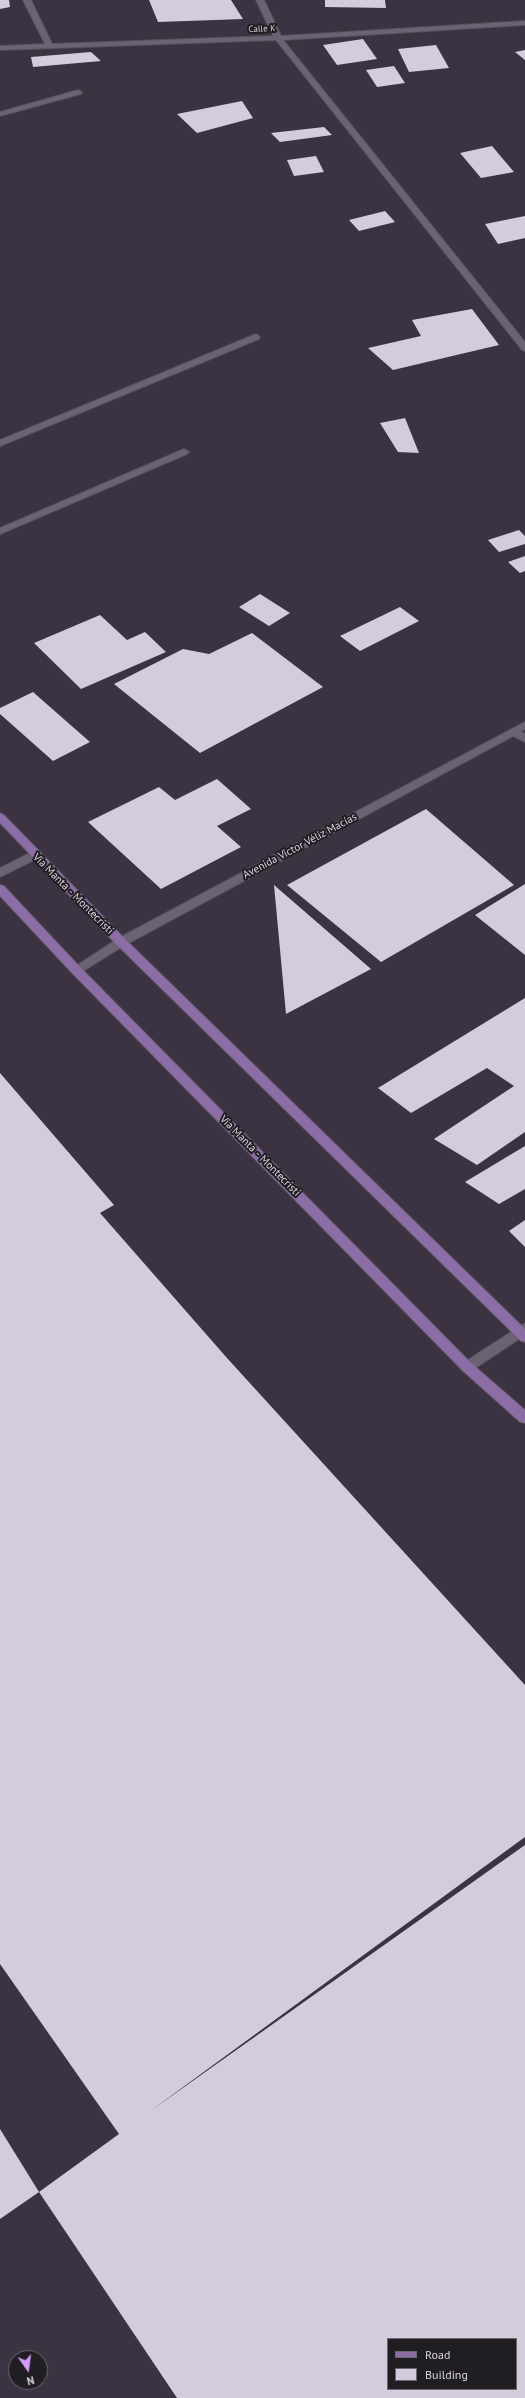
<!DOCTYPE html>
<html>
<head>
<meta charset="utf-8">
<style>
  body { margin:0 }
  #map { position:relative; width:525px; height:2398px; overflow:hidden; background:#3b3341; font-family:"PT Sans",sans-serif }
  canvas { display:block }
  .legend { position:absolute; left:387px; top:2338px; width:130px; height:52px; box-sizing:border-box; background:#201d23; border:1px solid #6a676e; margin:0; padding:5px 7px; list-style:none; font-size:12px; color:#dad5de }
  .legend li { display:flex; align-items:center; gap:8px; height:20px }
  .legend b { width:20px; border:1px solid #6a676e }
  .north { position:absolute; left:8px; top:2350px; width:40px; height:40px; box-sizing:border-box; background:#201d23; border:1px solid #6a676e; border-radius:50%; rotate:166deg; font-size:11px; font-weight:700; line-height:16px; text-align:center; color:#dad5de }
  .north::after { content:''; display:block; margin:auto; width:14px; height:18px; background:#d29dfd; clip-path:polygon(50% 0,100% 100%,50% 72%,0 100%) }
</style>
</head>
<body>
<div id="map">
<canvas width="525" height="2398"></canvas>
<ul class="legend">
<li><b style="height:5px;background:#8c6da6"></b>Road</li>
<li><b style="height:11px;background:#d4cbdd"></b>Building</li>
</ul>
<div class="north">N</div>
</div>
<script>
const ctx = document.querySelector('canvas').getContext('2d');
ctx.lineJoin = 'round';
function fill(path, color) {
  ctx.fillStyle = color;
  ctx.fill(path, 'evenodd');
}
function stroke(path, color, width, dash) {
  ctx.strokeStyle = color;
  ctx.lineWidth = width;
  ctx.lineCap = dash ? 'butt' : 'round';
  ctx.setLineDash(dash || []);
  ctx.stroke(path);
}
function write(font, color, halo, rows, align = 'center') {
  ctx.font = font + ' "PT Sans",sans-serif';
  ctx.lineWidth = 4;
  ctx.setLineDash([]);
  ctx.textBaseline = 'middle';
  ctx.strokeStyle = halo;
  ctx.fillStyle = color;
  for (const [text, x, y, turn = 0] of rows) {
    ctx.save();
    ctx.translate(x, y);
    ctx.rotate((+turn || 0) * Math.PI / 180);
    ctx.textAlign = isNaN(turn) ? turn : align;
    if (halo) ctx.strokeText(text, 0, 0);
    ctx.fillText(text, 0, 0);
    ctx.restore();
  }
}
const building = new Path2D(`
  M0 0H9L10 7 0 9Z
  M149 0H231L243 19 158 22Z
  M325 0H385L386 8 325 7Z
  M363 39 377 59 337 65 323 45Z
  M436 45 449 68 409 72 398 49Z
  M525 50V60L515 52Z
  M91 52 101 61 33 67 31 57Z
  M394 66 405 83 377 87 366 70Z
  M242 101 253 118 197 133 177 114Z
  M324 127 332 135 280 142 271 133Z
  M492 146 514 172 481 178 460 153Z
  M316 156 324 172 294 176 287 160Z
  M385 211 395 222 359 231 349 220Z
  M525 216V238L498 244 485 224Z
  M472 309 499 345 393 370 368 348 421 336 412 320Z
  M405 418 419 453 398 452 380 423Z
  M519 530 525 536V544L499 552 488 540Z
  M525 556V571L520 573 508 562Z
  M260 594 290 613 269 626 239 607Z
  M400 607 419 621 360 651 340 636Z
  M100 615 127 640 145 632 166 652 81 689 34 643Z
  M252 633 323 687 200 753 114 684 183 649 209 654Z
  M33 692 90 742 53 761 0 714V708Z
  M217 779 251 809 217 826 241 847 161 889 88 822 159 787 175 800Z
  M426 809 514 885 381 962 287 885Z
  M525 884V955L475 915Z
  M274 885 371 969 286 1014Z
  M525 998V1132L477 1165 434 1139 514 1086 487 1068 411 1113 378 1088Z
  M0 1073 114 1205 100 1213 227 1358 525 1685V1837L149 2112 525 1845V2398H177L39 2192 119 2134 0 1964ZM388 2339H516V2389H388Z
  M525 1146V1189L499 1204 465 1182Z
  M525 1220V1247L509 1231Z
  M0 2129 39 2192 0 2219Z`);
const minor = new Path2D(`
  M23 0H31L52 44 273 36 256 0H264L281 36 525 21V25L283 40 525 342V351L522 350 276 40 0 50V46L45 44Z
  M78 90 82 92 81 94 0 116V112Z
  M256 334 260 337 259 339 0 446V440Z
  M184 449 189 452 187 454 0 534V528Z
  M525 722V729L521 731 525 734V742L513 736 125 945 80 973 76 974 70 970 117 939Z
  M34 851 38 852 39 855 38 858 0 877V868Z
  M525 1323V1335L471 1371H463L461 1367 463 1363Z`);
const major = new Path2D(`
  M0 813 4 815 125 939 525 1329V1342L521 1341 117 945 0 823Z
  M0 885 4 886 80 967 471 1363 525 1410V1423L520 1422 463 1371 72 973 0 896Z`);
const farStreetnames = [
  ["Calle K",262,29,-2]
];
const streetNames = [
  ["Avenida Víctor Véliz Macías",300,846,-28],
  ["Vía Manta - Montecristi",73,894,45],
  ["Vía Manta - Montecristi",260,1156,45]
];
fill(building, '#d4cbdd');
stroke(minor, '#564f5b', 2);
stroke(major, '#564f5b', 2);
fill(minor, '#6b6373');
fill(major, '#8c6da6');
write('9px', '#dad5de', '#201d23', farStreetnames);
write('11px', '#dad5de', '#201d23', streetNames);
</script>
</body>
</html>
